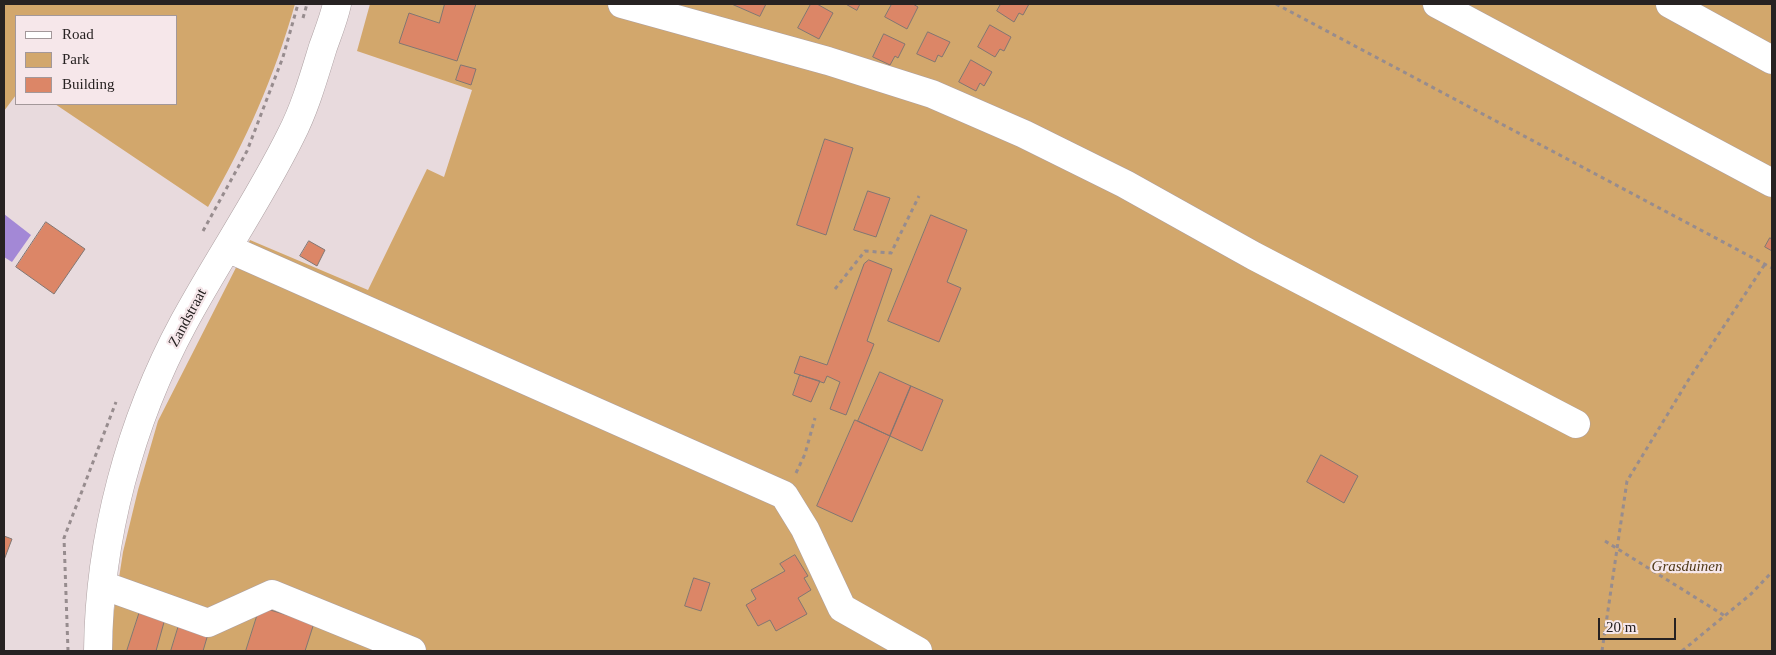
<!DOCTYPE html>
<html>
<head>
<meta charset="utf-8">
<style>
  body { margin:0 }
  #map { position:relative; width:1776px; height:655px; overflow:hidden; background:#e8dadd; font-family:"Times New Roman",serif }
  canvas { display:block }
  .frame { position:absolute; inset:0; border:5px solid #272222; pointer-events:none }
  .legend { position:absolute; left:15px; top:15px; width:162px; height:90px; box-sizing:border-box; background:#f6e7ea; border:1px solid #a3989a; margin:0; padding:6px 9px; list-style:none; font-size:15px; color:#272222 }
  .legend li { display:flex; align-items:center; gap:10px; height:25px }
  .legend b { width:25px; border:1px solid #a3989a }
  .scale { position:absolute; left:1598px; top:618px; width:78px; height:22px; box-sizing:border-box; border:2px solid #272222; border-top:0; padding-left:6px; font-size:15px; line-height:18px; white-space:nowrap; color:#272222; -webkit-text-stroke:4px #f6e7ea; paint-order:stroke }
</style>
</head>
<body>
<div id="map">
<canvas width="1776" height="655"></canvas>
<div class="frame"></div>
<ul class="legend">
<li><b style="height:6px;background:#fff"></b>Road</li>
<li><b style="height:14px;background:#d2a76c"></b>Park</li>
<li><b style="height:14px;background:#dc8667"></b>Building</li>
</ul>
<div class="scale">20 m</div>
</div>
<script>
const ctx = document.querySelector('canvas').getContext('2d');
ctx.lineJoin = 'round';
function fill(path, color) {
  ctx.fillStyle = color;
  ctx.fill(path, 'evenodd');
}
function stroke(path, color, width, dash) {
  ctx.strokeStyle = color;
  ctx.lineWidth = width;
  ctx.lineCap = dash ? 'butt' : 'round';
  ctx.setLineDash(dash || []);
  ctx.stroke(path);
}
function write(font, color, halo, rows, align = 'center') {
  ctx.font = font + ' "Times New Roman",serif';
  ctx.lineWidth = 4.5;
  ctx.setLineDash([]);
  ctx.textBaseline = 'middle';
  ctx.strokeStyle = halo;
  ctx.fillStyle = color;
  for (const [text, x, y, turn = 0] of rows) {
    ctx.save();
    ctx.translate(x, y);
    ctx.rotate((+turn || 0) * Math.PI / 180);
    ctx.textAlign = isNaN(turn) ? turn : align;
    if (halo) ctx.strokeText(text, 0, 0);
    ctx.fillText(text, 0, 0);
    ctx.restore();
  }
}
const green = new Path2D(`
  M4 4H295C274 78 246 141 208 207L55 104H176V16H16V95L4 111Z
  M370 4H1772V651H112L113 617 123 552 138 490 158 421 250 240 368 290 427 169 444 177 472 90 357 51Z`);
const water = new Path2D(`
  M4 214 31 235 12 262 4 257Z`);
const building = new Path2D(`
  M445 4H476L457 61 399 43 409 13 439 23Z
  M732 4H766L760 16Z
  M811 4H817L833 13 819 39 798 28Z
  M846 4H860L857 10Z
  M892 4H913L918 7 907 29 885 17Z
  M1001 4H1029L1023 15 1019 13 1014 22 997 11Z
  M990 25 1011 37 1004 51 1000 49 995 57 978 47Z
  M928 32 950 42 942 57 938 55 935 62 917 54Z
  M884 34 905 44 898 58 895 56 890 65 873 57Z
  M971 60 992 72 984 86 980 83 976 91 959 82Z
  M461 65 476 69 471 85 456 80Z
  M825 139 853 148 826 235 797 225Z
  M868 191 890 198 876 237 854 230Z
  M931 215 967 230 947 282 961 288 939 342 888 321Z
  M46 222 85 249 54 294 16 267Z
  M1770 238 1772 239V251L1765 247Z
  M309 241 325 250 317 266 300 256Z
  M869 260 892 269 867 341 874 344 846 415 830 409 840 382 827 376 824 383 794 373 800 356 827 365 864 264Z
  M880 372 911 386 890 436 858 421Z
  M800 375 820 381 811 402 793 395Z
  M911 386 943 400 922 451 890 436Z
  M855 420 890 436 852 522 817 506Z
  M1321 455 1358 476 1344 503 1307 482Z
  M4 536 12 539 4 560Z
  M795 555 808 576 804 578 811 590 798 598 807 614 776 631 770 620 758 626 746 605 756 599 751 590 785 571 780 564Z
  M694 578 710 583 701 611 685 606Z
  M260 607 314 623 305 651H246Z
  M141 608 166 615 156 651H127Z
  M179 625 208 634 203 651H171Z`);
const path = new Path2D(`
  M1276 4 1772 268
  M303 18 307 4
  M203 231 247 151 283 57 298 4
  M835 289 865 251 891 253 919 196
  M796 473 805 454 815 418
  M1605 541 1725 616
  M68 651 64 538 116 402
  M1602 651 1627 481 1689 379 1765 264
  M1682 651 1751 594 1772 572`);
const minor = new Path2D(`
  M622 4 828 61 932 94 1024 134 1125 184 1254 256 1576 424
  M1437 4 1772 183
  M1670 4 1772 60
  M227 248 784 495 805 529 842 608 918 651
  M102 585 208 623 272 594 412 651
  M98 651C99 538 130 422 184 322 218 259 259 200 291 135 305 108 314 76 323 47 328 33 334 18 337 4`);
const streetNames = [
  ["Zandstraat",188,318,-62]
];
const parkNames = [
  ["Grasduinen",1687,567]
];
fill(green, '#d2a76c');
fill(water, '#a388d6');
fill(building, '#dc8667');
stroke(building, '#827672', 1);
stroke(minor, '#ada0a2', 29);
stroke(path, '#978c8e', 3, [4, 4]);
stroke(minor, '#fff', 28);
write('15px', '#272222', '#f6e7ea', streetNames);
write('italic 15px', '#503918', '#f6e7ea', parkNames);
</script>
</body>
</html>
